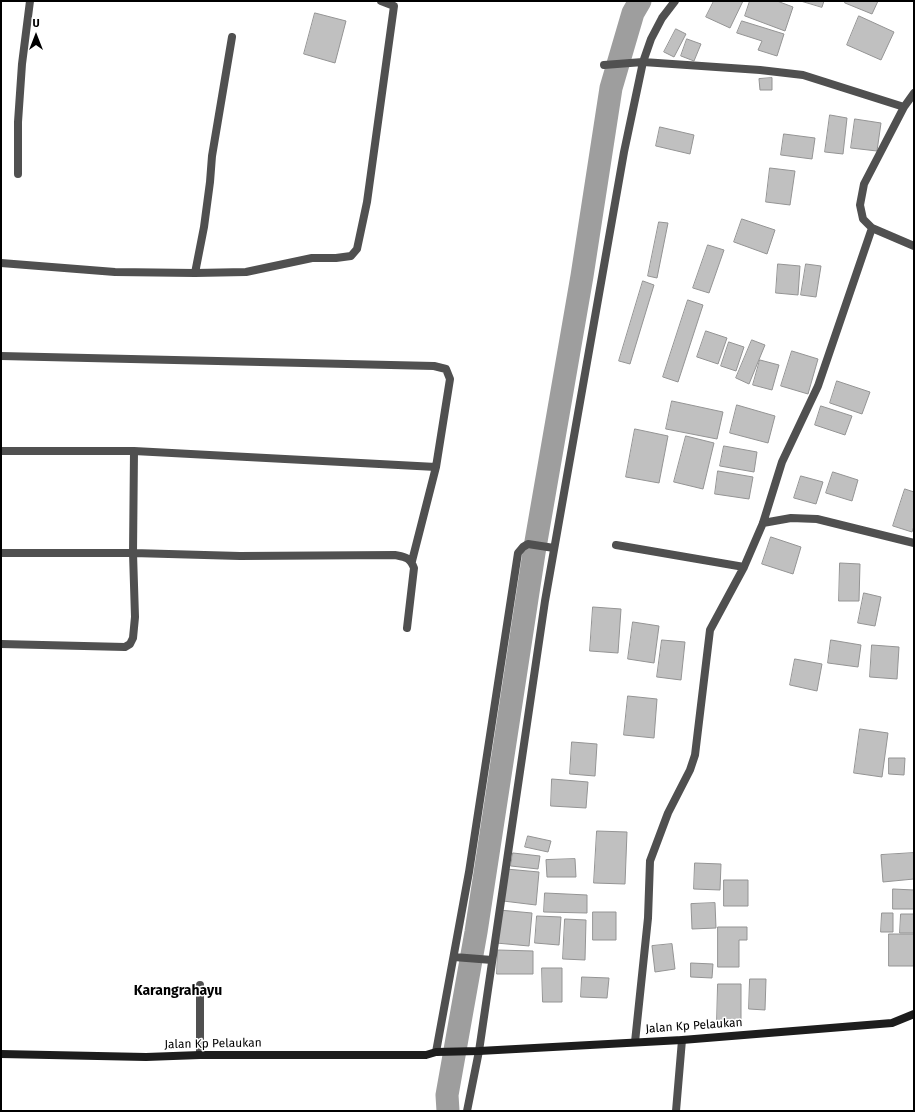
<!DOCTYPE html>
<html>
<head>
<meta charset="utf-8">
<style>
  body { margin:0 }
  #map { position:relative; width:915px; height:1112px; overflow:hidden; background:#fff; font-family:"Fira Sans",sans-serif }
  canvas { display:block }
  .frame { position:absolute; inset:0; border:2px solid #000; pointer-events:none }
  .north { position:absolute; left:16px; top:16px; width:40px; height:40px; -webkit-text-stroke:3px #fff; paint-order:stroke; rotate:0deg; font-size:11px; font-weight:700; line-height:16px; text-align:center; color:#000 }
  .north::after { content:''; display:block; margin:auto; width:14px; height:18px; background:#000; clip-path:polygon(50% 0,100% 100%,50% 72%,0 100%) }
</style>
</head>
<body>
<div id="map">
<canvas width="915" height="1112"></canvas>
<div class="frame"></div>
<div class="north">U</div>
</div>
<script>
const ctx = document.querySelector('canvas').getContext('2d');
ctx.lineJoin = 'round';
function stroke(path, color, width, dash) {
  ctx.strokeStyle = color;
  ctx.lineWidth = width;
  ctx.lineCap = dash ? 'butt' : 'round';
  ctx.setLineDash(dash || []);
  ctx.stroke(path);
}
function fill(path, color) {
  ctx.fillStyle = color;
  ctx.fill(path, 'evenodd');
}
function write(font, color, halo, rows, align = 'center') {
  ctx.font = font + ' "Fira Sans",sans-serif';
  ctx.lineWidth = 3;
  ctx.setLineDash([]);
  ctx.textBaseline = 'middle';
  ctx.strokeStyle = halo;
  ctx.fillStyle = color;
  for (const [text, x, y, turn = 0] of rows) {
    ctx.save();
    ctx.translate(x, y);
    ctx.rotate((+turn || 0) * Math.PI / 180);
    ctx.textAlign = isNaN(turn) ? turn : align;
    if (halo) ctx.strokeText(text, 0, 0);
    ctx.fillText(text, 0, 0);
    ctx.restore();
  }
}
const canal = new Path2D(`
  M448 1111 447 1095 476 932 534 553 582 276 611 88 633 13 640 1`);
const building = new Path2D(`
  M714 1H743L730 28 706 17Z
  M750 1H777L793 7 785 31 745 16Z
  M801 1H824L822 7Z
  M845 1H878L872 14 845 3Z
  M315 13 346 21 335 63 304 54Z
  M859 16 894 32 881 60 847 45Z
  M742 21 784 34 777 56 758 50 762 41 737 33Z
  M676 29 686 34 674 57 664 52Z
  M687 39 701 44 694 61 681 56Z
  M772 78V90H760L759 79Z
  M830 115 847 118 843 154 825 152Z
  M855 119 881 123 877 151 851 148Z
  M660 127 694 135 690 154 656 146Z
  M784 134 815 138 812 159 781 155Z
  M770 168 795 171 790 205 766 202Z
  M742 219 775 230 767 254 734 242Z
  M659 222 668 223 657 278 648 276Z
  M708 245 724 250 709 293 693 288Z
  M778 264 800 266 798 295 776 293Z
  M806 264 821 266 816 297 801 295Z
  M643 281 654 285 630 364 619 361Z
  M688 300 703 305 678 382 663 377Z
  M706 331 727 338 718 364 697 357Z
  M752 340 765 345 749 384 736 378Z
  M729 342 744 347 736 371 721 366Z
  M792 351 818 359 808 394 781 386Z
  M760 360 779 365 772 390 753 385Z
  M837 381 870 392 862 414 830 403Z
  M672 401 723 412 717 439 666 429Z
  M737 405 775 416 768 443 730 433Z
  M821 406 852 416 845 435 815 425Z
  M635 429 668 436 659 483 626 477Z
  M686 436 714 443 703 489 674 482Z
  M724 446 757 452 754 472 720 466Z
  M718 471 753 477 749 499 715 494Z
  M833 472 858 480 852 501 826 493Z
  M801 476 823 482 816 504 794 498Z
  M905 489 914 492V526L912 532 893 526Z
  M771 537 801 547 793 574 762 564Z
  M840 563 860 564 859 601H839Z
  M864 593 881 597 875 626 858 623Z
  M593 607 621 609 618 653 590 651Z
  M633 622 659 626 654 663 628 659Z
  M662 640 685 642 681 680 657 677Z
  M831 640 861 645 858 667 828 663Z
  M872 645 899 647 897 679 870 677Z
  M795 659 822 664 817 691 790 685Z
  M628 696 657 699 654 738 624 735Z
  M860 729 888 733 882 777 854 773Z
  M572 742 597 744 595 776 570 774Z
  M889 758H905L904 775 889 774Z
  M552 779 588 782 586 808 551 806Z
  M597 831 627 832 625 884 594 883Z
  M528 836 551 841 548 852 525 847Z
  M513 853 540 856 538 869 511 866Z
  M914 853V879L883 882 881 855Z
  M575 859 576 877H547L546 860Z
  M695 863 721 864 720 890 694 889Z
  M506 869 539 872 536 905 503 901Z
  M724 880H748V906H724Z
  M893 889 914 890V909H893Z
  M545 893 587 895V913L544 912Z
  M715 903 716 928 692 929 691 904Z
  M499 910 532 913 529 946 496 943Z
  M593 912H616V940H593Z
  M882 913H893V932H881Z
  M901 914H914V933H900Z
  M537 916 561 917 559 945 535 943Z
  M565 919 586 920 585 960 563 959Z
  M718 927H747V940H739V967H718Z
  M889 934H914V966H889Z
  M672 944 675 969 655 972 652 946Z
  M498 950 533 951V974H497Z
  M691 963 713 964 712 978 691 977Z
  M542 968H562V1002H543Z
  M582 977 609 978 607 998 581 997Z
  M750 979H766L765 1010 749 1009Z
  M718 984H741V1023L717 1022Z`);
const street = new Path2D(`
  M604 65 643 62 760 70 803 75 904 107
  M914 93 904 107 864 184 860 205 863 219 872 228 914 246
  M18 174V122L22 64 30 1
  M1 263 115 272 195 273 246 272 312 258H336L351 256 357 249 367 202 394 6 381 1
  M195 273 204 227 210 182 212 156 232 37
  M1 356 434 366 446 369 450 379 436 467 412 561
  M1 451H134L436 467
  M763 523 791 518 817 519 914 543
  M616 545 744 567
  M1 553H133L240 556 395 555C405 557 410 557 414 568L407 628
  M1 644 125 647 130 644 133 638 135 617 133 553 134 451
  M454 957 492 960
  M635 1042 648 918 650 861 668 813 690 770 695 755 710 630 744 567 763 523 782 462 818 386 872 228
  M436 1052 469 872 518 553 523 547 528 544 554 548
  M200 1055V985
  M467 1111 479 1051 545 601 624 152 643 62 651 39 662 18 675 1
  M676 1111 682 1040`);
const secondary = new Path2D(`
  M1 1054 146 1057 200 1055H426L436 1052 479 1051 682 1040 892 1023 914 1014`);
const streetNames = [
  ["Jalan Kp Pelaukan",694,1026,-4],
  ["Jalan Kp Pelaukan",213,1044,-1]
];
const quarterNames = [
  ["Karangrahayu",178,991]
];
stroke(canal, '#9e9e9e', 23);
fill(building, '#c0c0c0');
stroke(building, '#949494', 1);
stroke(street, '#505050', 8);
stroke(secondary, '#1d1d1d', 8);
write('12px', '#000', '#fff', streetNames);
write('bold 14px', '#000', '#fff', quarterNames);
</script>
</body>
</html>
